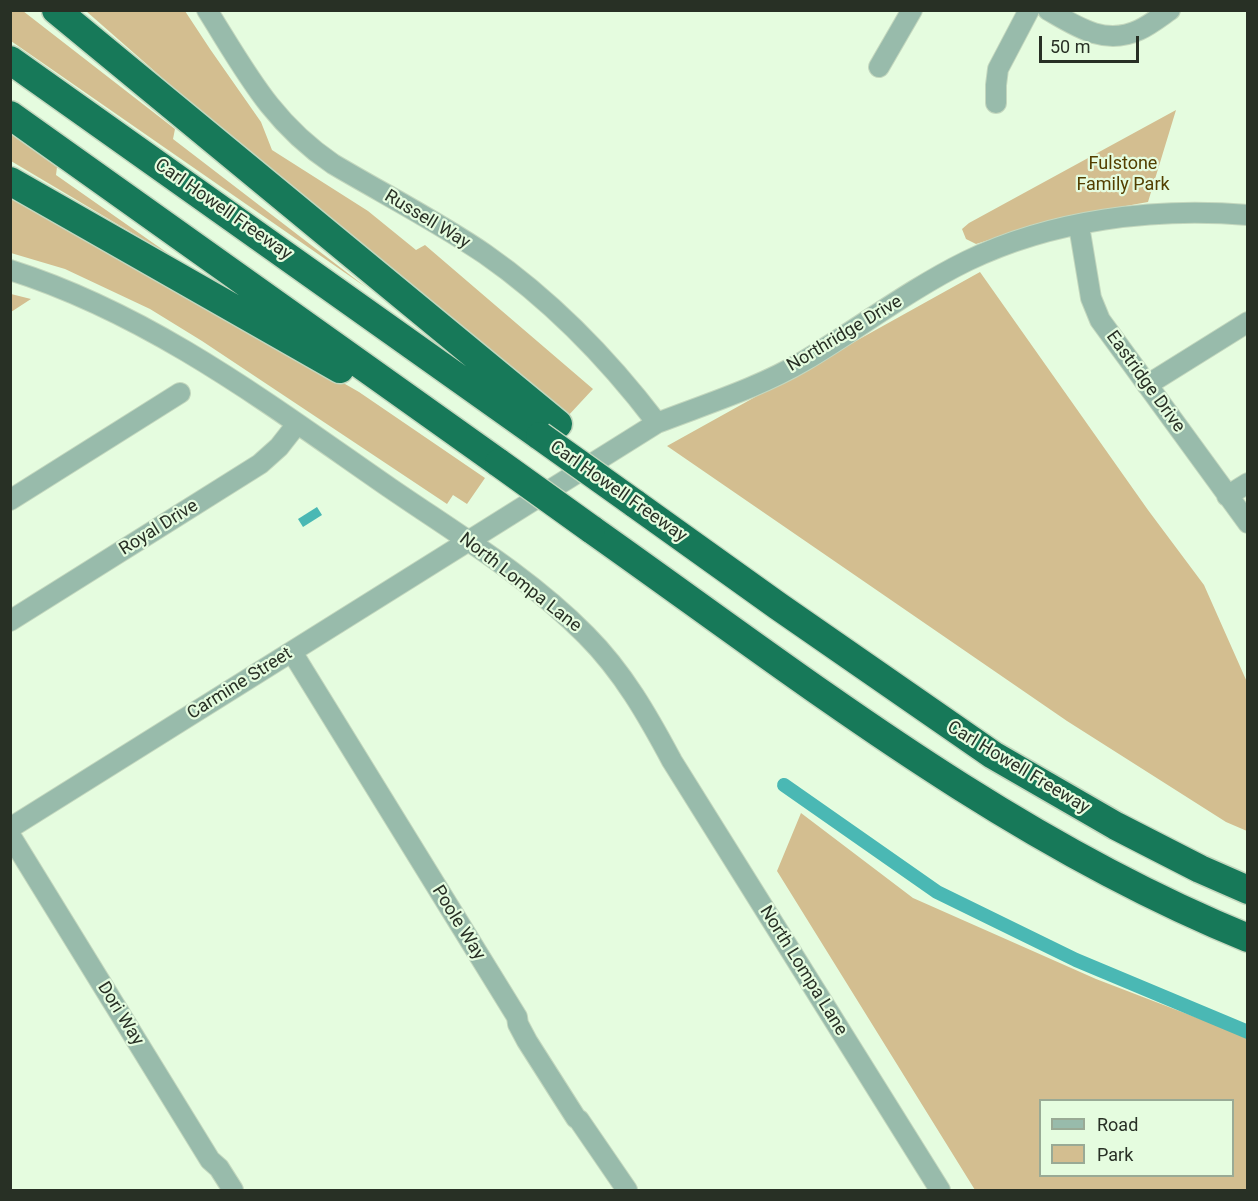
<!DOCTYPE html>
<html>
<head>
<meta charset="utf-8">
<style>
  body { margin:0 }
  #map { position:relative; width:1258px; height:1201px; overflow:hidden; background:#e5fcdf; font-family:Roboto,sans-serif }
  canvas { display:block }
  .frame { position:absolute; inset:0; border:12px solid #283025; pointer-events:none }
  .legend { position:absolute; left:1039px; top:1099px; width:195px; height:78px; box-sizing:border-box; background:#e5fcdf; border:2px solid #99aa95; margin:0; padding:8px 10px; list-style:none; font-size:18px; color:#283025 }
  .legend li { display:flex; align-items:center; gap:12px; height:30px }
  .legend b { width:30px; border:2px solid #99aa95 }
  .scale { position:absolute; left:1039px; top:36px; width:100px; height:27px; box-sizing:border-box; border:3px solid #283025; border-top:0; padding-left:8px; font-size:18px; line-height:21px; white-space:nowrap; color:#283025; -webkit-text-stroke:4px #e5fcdf; paint-order:stroke }
</style>
</head>
<body>
<div id="map">
<canvas width="1258" height="1201"></canvas>
<div class="frame"></div>
<ul class="legend">
<li><b style="height:8px;background:#98bbab"></b>Road</li>
<li><b style="height:16px;background:#d3be90"></b>Park</li>
</ul>
<div class="scale">50 m</div>
</div>
<script>
const ctx = document.querySelector('canvas').getContext('2d');
ctx.lineJoin = 'round';
function fill(path, color) {
  ctx.fillStyle = color;
  ctx.fill(path, 'evenodd');
}
function stroke(path, color, width, dash) {
  ctx.strokeStyle = color;
  ctx.lineWidth = width;
  ctx.lineCap = dash ? 'butt' : 'round';
  ctx.setLineDash(dash || []);
  ctx.stroke(path);
}
function write(font, color, halo, rows, align = 'center') {
  ctx.font = font + ' Roboto,sans-serif';
  ctx.lineWidth = 4.5;
  ctx.setLineDash([]);
  ctx.textBaseline = 'middle';
  ctx.strokeStyle = halo;
  ctx.fillStyle = color;
  for (const [text, x, y, turn = 0] of rows) {
    ctx.save();
    ctx.translate(x, y);
    ctx.rotate((+turn || 0) * Math.PI / 180);
    ctx.textAlign = isNaN(turn) ? turn : align;
    if (halo) ctx.strokeText(text, 0, 0);
    ctx.fillText(text, 0, 0);
    ctx.restore();
  }
}
const green = new Path2D(`
  M11 10 23 11 175 129 173 139 367 288 11 41Z
  M86 11H185L210 49 261 122 272 150 368 211 416 250 425 245 593 389 567 417 281 182Z
  M1176 110 1148 202 1059 218 976 244 966 239 962 229 969 223Z
  M11 134 57 167 56 175 176 259 11 161Z
  M10 197 258 334 359 392 485 478 467 504 453 495 447 504 202 341 150 309 65 269 11 253Z
  M980 272 1148 510 1204 585 1247 682V831L1226 822 1067 721 667 446Z
  M11 294 31 299 11 312Z
  M801 813 913 898 1096 979 1247 1037V1190H975L777 871ZM1040 1100H1232V1176H1040Z`);
const water = new Path2D(`
  M317 507 322 515 303 527 298 519Z`);
const canal = new Path2D(`
  M784 785 937 892 1076 960 1248 1032`);
const minor = new Path2D(`
  M207 10C246 72 271 122 333 164 382 193 438 222 485 254 551 300 609 360 657 423
  M1048 10C1077 27 1105 46 1139 30 1150 25 1160 17 1170 10
  M879 67 912 10
  M996 103V85L998 69 1029 10
  M1079 226 1091 298 1100 320 1248 523
  M10 270C152 315 270 405 390 488 457 534 529 577 586 635 623 672 648 716 672 761L940 1190
  M1147 385 1248 322
  M1227 496 1248 483
  M10 500 180 393
  M10 621 260 464 279 447 297 424
  M292 652 517 1017 518 1024 527 1041 576 1118 579 1120 627 1190
  M10 828 657 423C706 404 758 388 804 361 858 329 910 289 967 261 1052 220 1154 207 1248 215
  M10 835 210 1160 219 1168 233 1190`);
const highway = new Path2D(`
  M56 10 558 424
  M10 60 540 436
  M10 115 499 463
  M10 181 340 369
  M634 503 778 606 993 755 1116 826 1200 869 1248 890
  M591 529C802 678 1007 840 1248 938`);
const highwayBridge = new Path2D(`
  M540 436 634 503
  M499 463 591 529`);
const parkNames = [
  ["Fulstone",1123,164],
  ["Family Park",1123,185]
];
const streetNames = [
  ["Carl Howell Freeway",223,210,35],
  ["Russell Way",427,220,31],
  ["Northridge Drive",845,334,-31],
  ["Eastridge Drive",1145,382,54],
  ["Carl Howell Freeway",618,492,35],
  ["Royal Drive",159,528,-32],
  ["North Lompa Lane",520,583,38],
  ["Carmine Street",240,684,-32],
  ["Carl Howell Freeway",1018,768,31],
  ["Poole Way",458,923,58],
  ["North Lompa Lane",803,971,58],
  ["Dori Way",120,1014,58]
];
fill(green, '#d3be90');
fill(water, '#4ab8b4');
stroke(canal, '#4ab8b4', 14);
stroke(minor, '#c3d7be', 22);
stroke(highway, '#c3d7be', 31);
stroke(minor, '#98bbab', 20);
stroke(highway, '#177959', 28);
stroke(highwayBridge, '#c3d7be', 31, []);
stroke(highwayBridge, '#177959', 28);
write('18px', '#533f00', '#e5fcdf', parkNames);
write('18px', '#283025', '#e5fcdf', streetNames);
</script>
</body>
</html>
